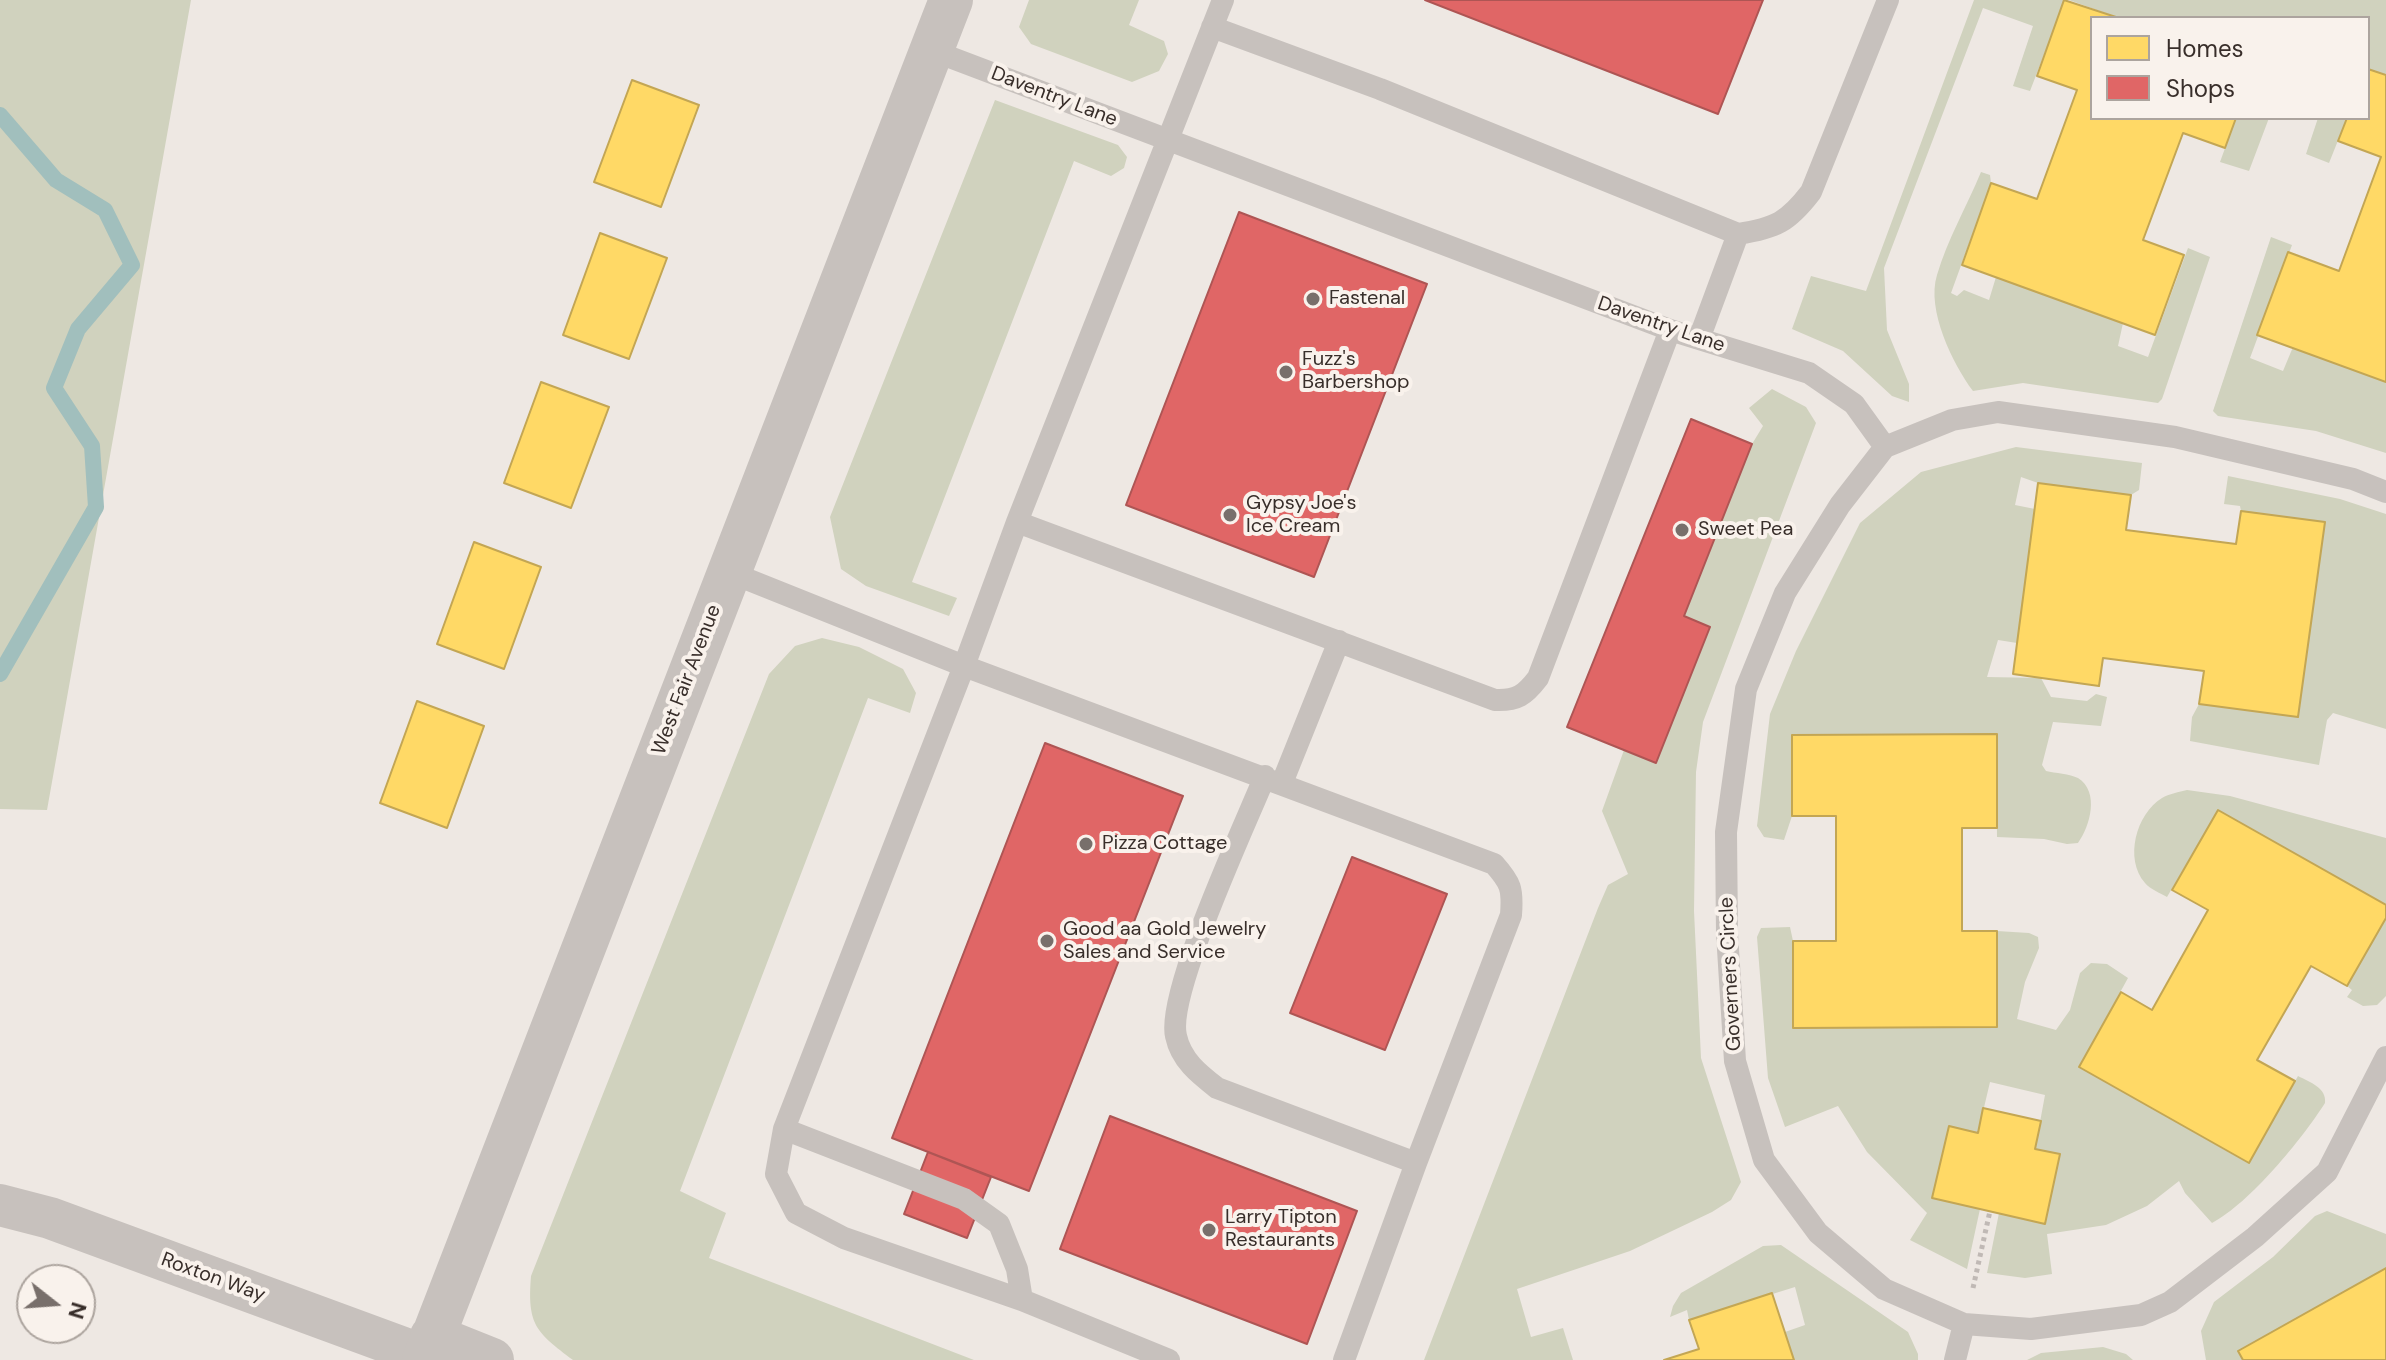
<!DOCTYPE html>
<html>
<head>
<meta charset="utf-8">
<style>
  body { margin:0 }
  #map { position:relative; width:2386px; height:1360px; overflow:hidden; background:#eee8e3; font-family:"DM Sans",sans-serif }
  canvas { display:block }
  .legend { position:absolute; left:2090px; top:16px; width:280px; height:104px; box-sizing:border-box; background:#f9f2ec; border:2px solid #aca49e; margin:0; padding:10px 14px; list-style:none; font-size:24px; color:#382e2a }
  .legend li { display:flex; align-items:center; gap:16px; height:40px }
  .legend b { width:40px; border:2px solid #aca49e }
  .north { position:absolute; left:16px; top:1264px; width:80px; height:80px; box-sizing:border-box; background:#f9f2ec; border:2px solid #aca49e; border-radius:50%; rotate:107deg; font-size:22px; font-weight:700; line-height:32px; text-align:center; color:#382e2a }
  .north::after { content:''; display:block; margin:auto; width:28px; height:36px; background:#786f6b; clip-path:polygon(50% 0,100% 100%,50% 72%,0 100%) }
</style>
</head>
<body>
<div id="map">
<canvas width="2386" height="1360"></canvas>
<ul class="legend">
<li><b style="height:22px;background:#ffd966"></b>Homes</li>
<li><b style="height:22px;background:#e06666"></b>Shops</li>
</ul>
<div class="north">N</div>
</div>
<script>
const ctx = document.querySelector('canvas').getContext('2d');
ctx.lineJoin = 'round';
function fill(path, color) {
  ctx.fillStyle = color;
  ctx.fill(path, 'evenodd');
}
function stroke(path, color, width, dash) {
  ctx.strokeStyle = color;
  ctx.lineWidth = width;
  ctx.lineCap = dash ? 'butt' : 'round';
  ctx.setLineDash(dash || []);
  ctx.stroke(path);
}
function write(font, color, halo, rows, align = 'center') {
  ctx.font = font + ' "DM Sans",sans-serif';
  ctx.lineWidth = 8;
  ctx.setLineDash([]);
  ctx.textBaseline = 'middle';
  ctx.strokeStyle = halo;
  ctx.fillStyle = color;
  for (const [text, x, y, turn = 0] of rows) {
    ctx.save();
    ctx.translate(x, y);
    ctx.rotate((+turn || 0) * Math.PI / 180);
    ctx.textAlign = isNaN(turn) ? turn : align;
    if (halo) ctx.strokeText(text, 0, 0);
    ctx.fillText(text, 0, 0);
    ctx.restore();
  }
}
const green = new Path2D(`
  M0 0H191L47 810 0 809Z
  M1029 0H1139L1129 25 1164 41 1168 54 1159 71 1132 82 1031 44 1019 27Z
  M1974 0H2065L2030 91 2013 86 2033 26 1983 8 1884 268 1887 330 1909 384V402L1892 396 1843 351 1792 329 1811 276 1866 291Z
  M2069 0H2386V75L2368 69V18H2119Z
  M995 100 1118 145 1127 157 1124 168 1111 176 1074 161 912 582 957 598 949 616 866 586 841 569 830 517Z
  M2236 118H2269L2249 171 2220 162Z
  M2318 118H2347L2329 163 2306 154Z
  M1981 172 1990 175 1991 183 1951 293 1957 296 1964 290 1989 300 1996 277 2123 323 2118 346 2148 357 2188 248 2210 257 2162 399 2158 403 2023 383 1973 391C1953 364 1926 310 1937 275 1947 240 1967 206 1981 172Z
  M2271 237 2292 245 2250 358 2283 371 2293 347 2386 382V453L2316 431 2218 416 2213 411Z
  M1772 389 1806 407 1816 423 1703 722 1696 772 1694 911 1701 1058 1741 1182 1731 1200 1712 1212 1630 1251 1517 1289 1531 1337 1563 1328 1573 1360H1424L1598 908 1608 885 1628 874 1602 811 1624 750 1656 762 1710 628 1684 616 1752 444 1763 426 1749 408Z
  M2016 447 2142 463 2139 490 2131 495 2038 483 2021 477 2015 505 2035 509 2017 643 1998 640 1987 677 2041 678 2051 697 2087 701 2096 694 2107 697 2101 726 2053 722 2042 765 2046 771C2055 773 2070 774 2078 778 2100 792 2090 826 2078 843L2067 844 2044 839 1997 837 1996 734 1793 735 1792 816 1784 840 1764 837 1757 826 1770 714 1796 651 1860 523 1921 472Z
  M2228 476 2340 499 2386 514V729L2333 713 2327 720 2319 765 2190 741 2192 717 2199 704 2298 716 2325 523 2241 511 2240 506 2224 504Z
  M822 638 859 647 903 669 916 693 910 713 868 698 680 1191 726 1213 709 1258 974 1360H573C536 1332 527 1325 531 1276L769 674 795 646Z
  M2187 790 2230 796 2386 838V905L2218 810 2167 897C2160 893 2150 889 2145 883 2124 859 2136 814 2162 798 2169 794 2179 792 2187 790Z
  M2386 918V996L2377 1005 2363 1006 2347 997 2352 990 2347 986Z
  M1790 927 1793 941 1794 1028 1996 1027 1997 931 2029 933 2038 937 2039 948 2025 982 2017 1019 2056 1030 2070 1010 2080 973 2091 963 2107 964 2128 978 2079 1067 2248 1163 2298 1076C2310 1082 2327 1088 2325 1103 2302 1139 2250 1203 2212 1223L2185 1193 2179 1181 2147 1206 2106 1225 2047 1234 2052 1274 2025 1278 1987 1273 1999 1213 2045 1223 2060 1155 2035 1149 2045 1095 1990 1082 1978 1133 1950 1126 1980 1209 1967 1269 1910 1240 1927 1213 1867 1152 1838 1106 1785 1127 1768 1078 1757 937 1761 928Z
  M2327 1211 2386 1234V1268L2238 1351 2243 1360H2206L2201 1331 2214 1302 2273 1257 2315 1216Z
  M1781 1245 1908 1332 1918 1354V1360H1794L1785 1332 1805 1325 1795 1287 1689 1320 1687 1310 1670 1317 1673 1306 1681 1293 1763 1246Z
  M2103 1347 2126 1354 2133 1360H2027L2041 1353Z`);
const homes = new Path2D(`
  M2064 0 2119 18H2092V118H2236L2225 148 2183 133 2143 240 2184 255 2155 335 1962 265 1991 183 2037 199 2077 90 2037 76Z
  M2368 69 2386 75V382L2257 335 2288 252 2339 271 2381 157 2338 141 2347 118H2368Z
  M632 80 699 105 661 207 594 182Z
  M600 233 667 258 629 359 563 335Z
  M541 382 609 407 571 508 504 483Z
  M2038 483 2131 495 2126 530 2236 544 2241 511 2325 522 2298 717 2199 704 2204 671 2103 658 2099 686 2013 674Z
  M474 542 541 567 504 669 437 644Z
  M417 701 484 726 447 828 380 803Z
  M1997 734V828H1962V931H1997V1027L1793 1028V941H1836V816H1792V735Z
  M2218 810 2386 905V918L2347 986 2311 966 2257 1060 2295 1081 2249 1163 2079 1067 2121 992 2152 1010 2208 910 2172 890Z
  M1983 1108 2041 1121 2035 1149 2060 1154 2045 1224 1932 1198 1949 1126 1978 1133Z
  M2386 1268V1360H2243L2238 1351Z
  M1772 1293 1794 1360H1664L1699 1349 1689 1320Z`);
const shops = new Path2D(`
  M1425 0H1763L1718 114Z
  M1239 212 1427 284 1314 577 1126 505Z
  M1691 419 1752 444 1684 616 1710 627 1656 763 1567 727Z
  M1045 743 1183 796 1029 1191 892 1138Z
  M1352 857 1447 894 1385 1050 1290 1013Z
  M1110 1116 1357 1211 1307 1344 1060 1249Z
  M928 1152 991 1177 967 1238 904 1214Z`);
const stream = new Path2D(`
  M0 115 56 180 105 210 132 265 78 329 54 388 92 446 96 507 0 674`);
const path = new Path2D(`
  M1973 1288 1990 1211`);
const service = new Path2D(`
  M1212 27 1380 89 1738 234C1776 228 1788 222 1811 192L1888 0
  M931 50 1670 330 1809 373 1854 404 1885 447
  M1699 339 1738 234
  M2386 492 2353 479 2175 437 1998 412 1952 420 1885 447 1840 505 1785 593 1746 689 1726 832 1727 933 1735 1061 1764 1160 1818 1233 1884 1289 1964 1324 2031 1329 2141 1315 2170 1302 2255 1237 2327 1172 2386 1057
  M1017 522 1495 700C1517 701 1525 695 1538 678L1670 330
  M729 572 964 666 1494 864C1511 883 1513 889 1511 915L1416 1163 1344 1360
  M1265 776C1245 825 1166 994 1176 1036 1181 1060 1199 1074 1217 1088L1416 1163
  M1282 783 1339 641
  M784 1129 964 1199 999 1224 1017 1269 1022 1300
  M1169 1360 1022 1300 844 1238 796 1213 776 1174 784 1129 964 666 1017 522 1223 0
  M1955 1360 1964 1324`);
const minor = new Path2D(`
  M0 1205 50 1218 425 1356`);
const tertiary = new Path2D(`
  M432 1336 492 1360
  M424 1360 951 0`);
const markers = [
  [1313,299,8,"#786f6b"],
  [1286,372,8,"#786f6b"],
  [1230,515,8,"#786f6b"],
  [1682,530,8,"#786f6b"],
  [1086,844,8,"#786f6b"],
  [1047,941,8,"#786f6b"],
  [1209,1230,8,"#786f6b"]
];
const streetNames = [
  ["Daventry Lane",1054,97,21],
  ["Daventry Lane",1661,325,19],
  ["West Fair Avenue",687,680,-69],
  ["Governers Circle",1731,974,-93],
  ["Roxton Way",213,1278,20]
];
const poiNames = [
  ["Fastenal",1329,299],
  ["Fuzz's",1302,360],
  ["Barbershop",1302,383],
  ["Gypsy Joe's",1246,504],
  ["Ice Cream",1246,527],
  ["Sweet Pea",1698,530],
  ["Pizza Cottage",1102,844],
  ["Good aa Gold Jewelry",1063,930],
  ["Sales and Service",1063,953],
  ["Larry Tipton",1225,1218],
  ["Restaurants",1225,1241]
];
fill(green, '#d0d2be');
fill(homes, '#ffd966');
stroke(homes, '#c3a654', 2);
fill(shops, '#e06666');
stroke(shops, '#ae5554', 2);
stroke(stream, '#a1bfbd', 16);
stroke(path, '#c0b9b5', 5, [4, 4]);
stroke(service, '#c7c1bd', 22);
stroke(minor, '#c7c1bd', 42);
stroke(tertiary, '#c7c1bd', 44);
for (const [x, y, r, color] of markers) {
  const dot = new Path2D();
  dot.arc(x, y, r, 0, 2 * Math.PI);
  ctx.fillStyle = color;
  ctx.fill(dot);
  stroke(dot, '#f9f2ec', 3);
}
write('20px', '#382e2a', '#f9f2ec', streetNames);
write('20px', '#382e2a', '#f9f2ec', poiNames, 'left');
</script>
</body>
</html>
